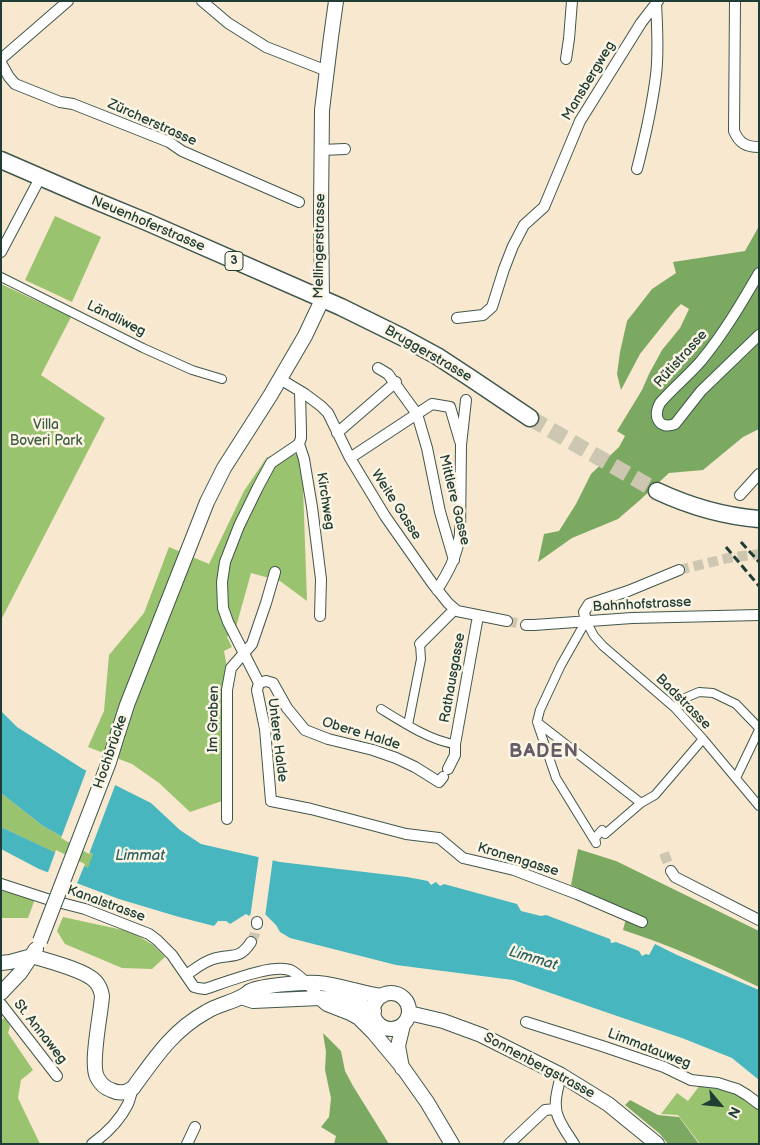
<!DOCTYPE html>
<html>
<head>
<meta charset="utf-8">
<style>
  body { margin:0 }
  #map { position:relative; width:760px; height:1145px; overflow:hidden; background:#f8e8d0; font-family:"Balsamiq Sans",sans-serif }
  canvas { display:block }
  .frame { position:absolute; inset:0; border:2px solid #1f3d34; pointer-events:none }
  .north { position:absolute; left:695px; top:1080px; width:50px; height:50px; -webkit-text-stroke:4px #fcf5e5; paint-order:stroke; rotate:118deg; font-size:14px; font-weight:700; line-height:20px; text-align:center; color:#1f3d34 }
  .north::after { content:''; display:block; margin:auto; width:18px; height:22px; background:#1f3d34; clip-path:polygon(50% 0,100% 100%,50% 72%,0 100%) }
</style>
</head>
<body>
<div id="map">
<canvas width="760" height="1145"></canvas>
<div class="frame"></div>
<div class="north">N</div>
</div>
<script>
const ctx = document.querySelector('canvas').getContext('2d');
ctx.lineJoin = 'round';
function fill(path, color) {
  ctx.fillStyle = color;
  ctx.fill(path, 'evenodd');
}
function stroke(path, color, width, dash) {
  ctx.strokeStyle = color;
  ctx.lineWidth = width;
  ctx.lineCap = dash ? 'butt' : 'round';
  ctx.setLineDash(dash || []);
  ctx.stroke(path);
}
function write(font, color, halo, rows, align = 'center') {
  ctx.font = font + ' "Balsamiq Sans",sans-serif';
  ctx.lineWidth = 5;
  ctx.setLineDash([]);
  ctx.textBaseline = 'middle';
  ctx.strokeStyle = halo;
  ctx.fillStyle = color;
  for (const [text, x, y, turn = 0] of rows) {
    ctx.save();
    ctx.translate(x, y);
    ctx.rotate((+turn || 0) * Math.PI / 180);
    ctx.textAlign = isNaN(turn) ? turn : align;
    if (halo) ctx.strokeText(text, 0, 0);
    ctx.fillText(text, 0, 0);
    ctx.restore();
  }
}
const green = new Path2D(`
  M55 216 101 237 72 302 25 280Z
  M1 284 71 317 41 375 105 418 1 620Z
  M299 454 303 486 307 601 280 581 251 573 236 627 227 637 232 647 224 651 230 683 222 801 190 812 159 783 132 764 88 747 104 711 109 655 144 613 169 547 209 564 244 491 267 457Z
  M1 793 43 826 93 854 89 869 1 827Z
  M1 878 38 891 28 918H2L1 920Z
  M63 917 132 932 153 945 165 957 152 969 122 968 65 944 57 931Z
  M5 1018 10 1026 8 1033 33 1070 21 1080 18 1098 40 1144H1V1020Z
  M700 1085 729 1090 745 1097 759 1109V1144H700L678 1115 661 1114 677 1093 688 1101Z`);
const forest = new Path2D(`
  M759 226V429L743 437 703 470 669 473 640 500 618 519 572 538 538 562 544 534 559 531 576 504 591 474 619 447 625 436 617 431 642 390 649 374 662 350 680 328 689 309 681 304 675 310 640 354 621 390 617 374 620 352 627 321 652 289 676 273 673 262 745 251Z
  M578 849 616 861 759 931V987C715 966 670 945 623 930L628 911 571 885Z
  M323 1033 341 1051 345 1071 353 1086 389 1144H334L336 1136 321 1127 329 1117 331 1098 325 1070 326 1052Z
  M630 1100 658 1115 679 1117 699 1144H668L660 1134 625 1105Z`);
const water = new Path2D(`
  M1 711 17 727 83 769 151 803 180 830 201 844 280 862 407 877 428 881 431 885 436 882 440 886 444 884 517 904 521 911 541 916 546 915 610 939 611 943 616 942 639 951 642 956 646 954 649 955 655 944 677 955 759 990V1080L732 1058 682 1038 617 1016 513 980 396 965 290 938 280 932 276 925 266 915 252 913 249 916 246 914 230 924 226 921H218L214 926 179 917 119 899 39 869 1 849V827L88 868 93 854 43 826 1 793Z`);
const pier = new Path2D(`
  M87 769 116 783 89 854 61 838Z
  M56 850 85 864 76 886 47 875Z
  M259 855 273 858 265 917 253 916 250 918Z`);
const minorTunnel = new Path2D(`
  M679 570 728 558 759 554
  M507 621 526 625
  M664 853 671 871
  M251 942 255 934 257 924`);
const primaryTunnel = new Path2D(`
  M530 418 657 491`);
const pedestrian = new Path2D(`
  M1 277 143 348 192 370 222 379
  M586 621 594 636 603 646 675 708 703 739 759 806
  M586 621 561 665 540 710 537 722 556 778 596 843
  M675 708 685 698 699 692 713 693 736 704 759 728
  M381 709C402 722 431 741 455 744
  M537 722 641 803
  M408 725 421 659 420 644
  M736 778 759 730
  M596 843 595 838 602 830 605 834 641 803 655 795 703 739`);
const minor = new Path2D(`
  M202 1 228 23 266 47 327 71
  M735 1 734 131C739 143 746 147 759 147
  M1 59 68 1
  M566 59 569 39 572 1
  M1 63 9 77 15 84 60 102 73 104 169 142 182 151 299 202
  M321 150 345 149
  M637 169C645 138 652 107 656 75 659 51 657 26 656 2
  M1 252 40 178
  M759 273C741 304 724 333 701 361 688 376 673 388 660 403 653 416 658 430 675 424L701 391 759 335
  M457 318 483 315 492 307 504 269 513 246 524 225 544 207 580 121 641 23 658 1
  M378 368 388 374 417 414 427 448 440 512 454 560
  M280 379 305 394 321 406 328 413 350 458 385 516 432 583 448 603 457 611 507 621
  M300 391 301 432V438L299 444 304 459 312 507 321 579 320 616
  M337 433 396 382
  M350 458 432 404 450 407 460 441
  M740 495 759 474
  M437 590C449 571 457 556 460 534L461 445 466 400
  M586 621 584 612 589 604 628 591 679 570
  M526 625H534L632 618 759 615
  M420 644 454 610
  M259 683 257 690 265 729 271 801 311 809 406 834 439 838 463 858 514 870 577 894 642 922
  M259 683 228 622 223 608 222 582 225 562 239 526 258 487 271 463 299 444
  M259 683 266 681 273 683 287 708 305 730 328 739 373 750 396 758 415 767 439 782 443 777
  M448 769 455 755V744L478 616
  M227 819V690L231 668 252 644 266 603 275 572
  M671 871 675 877 759 920
  M1 884 50 900 85 909 149 934 157 940 172 955 194 987 198 988 205 989C224 983 275 962 292 971 303 977 312 989 320 998
  M257 924V922
  M186 975C195 969 203 962 213 959 231 953 239 961 251 942
  M1 1004 57 1076
  M526 1022 602 1046 664 1067 691 1080 718 1083 727 1086 737 1089 747 1095 759 1104
  M561 1075C558 1089 552 1105 559 1119 563 1128 569 1136 574 1144
  M92 1144C106 1134 120 1120 128 1104 130 1099 131 1094 133 1088
  M187 1144 195 1127
  M509 1144 545 1110 556 1109`);
const secondary = new Path2D(`
  M118 733 127 705 207 502 224 468 270 396 305 336 322 300 321 211 322 110 331 37 336 1
  M32 956C48 961 85 970 95 981 99 985 101 990 102 996 101 1014 90 1063 97 1077 100 1083 105 1088 111 1090 119 1094 126 1093 133 1088 155 1058 172 1031 206 1012 217 1005 230 1003 241 997 244 996 247 993 250 991 263 985 304 982 318 983 340 985 360 993 382 996
  M1 963 10 962 32 956
  M1 993 20 973 36 949
  M373 1011a18 18 0 1 1 36 0a18 18 0 1 1-36 0Z
  M241 997 253 1001 320 998 339 999 353 1002 374 1011
  M320 998 327 1004 350 1013 359 1018 373 1032 403 1068 427 1102 452 1144
  M409 1013 443 1021 481 1035 561 1075 608 1104 657 1144
  M402 1068 398 1046 403 1025`);
const primary = new Path2D(`
  M1 160 84 196 147 222 341 307 402 337 437 356 472 379 530 418
  M657 491C689 506 723 516 759 519`);
const rail = new Path2D(`
  M741 542 759 562
  M726 547 759 586`);
const secondaryBridge = new Path2D(`
  M40 941 109 762 118 733`);
const shields = [
  [234,261,18]
];
const shieldNames = [
  ["3",234,261]
];
const streetNames = [
  ["Mansbergweg",589,81,-59],
  ["Zürcherstrasse",152,123,24],
  ["Neuenhoferstrasse",148,224,23],
  ["Mellingerstrasse",320,246,-89],
  ["Ländliweg",116,319,26],
  ["Bruggerstrasse",428,354,30],
  ["Rütistrasse",681,359,-48],
  ["Mittlere Gasse",454,500,76],
  ["Kirchweg",325,501,81],
  ["Weite Gasse",396,505,57],
  ["Bahnhofstrasse",642,605,-3],
  ["Rathausgasse",453,678,-80],
  ["Badstrasse",683,702,45],
  ["Im Graben",214,719,-89],
  ["Obere Halde",361,734,17],
  ["Untere Halde",277,740,83],
  ["Hochbrücke",111,752,-71],
  ["Kronengasse",518,860,17],
  ["Kanalstrasse",106,904,20],
  ["St. Annaweg",40,1032,52],
  ["Limmatauweg",649,1049,21],
  ["Sonnenbergstrasse",539,1066,28]
];
const parkNames = [
  ["Villa",46,425],
  ["Boveri Park",46,441]
];
const waterNames = [
  ["Limmat",140,856],
  ["Limmat",533,959,17]
];
const districtNames = [
  ["BADEN",544,752]
];
fill(green, '#9ac36f');
fill(forest, '#7ba962');
fill(water, '#47b6be');
fill(pier, '#f8e8d0');
stroke(minorTunnel, '#cdc6b1', 10, [10, 5]);
stroke(primaryTunnel, '#cdc6b1', 16, [16, 8]);
stroke(pedestrian, '#40574b', 10);
stroke(minor, '#40574b', 12);
stroke(secondary, '#40574b', 16);
stroke(primary, '#40574b', 19);
stroke(pedestrian, '#fff', 8);
stroke(minor, '#fff', 10);
stroke(secondary, '#fff', 14);
stroke(primary, '#fff', 16);
stroke(rail, '#1f3d34', 3, [8, 4]);
stroke(secondaryBridge, '#40574b', 16, []);
stroke(secondaryBridge, '#fff', 14);
for (const [x, y, w] of shields) {
  const box = new Path2D();
  box.roundRect(x - w / 2, y - 9.5, w, 19, 4);
  ctx.fillStyle = '#fcf5e5';
  ctx.fill(box);
  stroke(box, '#1f3d34', 1);
}
write('bold 12px', '#1f3d34', null, shieldNames);
write('14px', '#1f3d34', '#fcf5e5', streetNames);
write('14px', '#3e5e43', '#fcf5e5', parkNames);
write('italic 15px', '#2b615d', '#fcf5e5', waterNames);
ctx.letterSpacing = '1px';
write('bold 19px', '#635d68', '#fcf5e5', districtNames);
ctx.letterSpacing = '0px';
</script>
</body>
</html>
